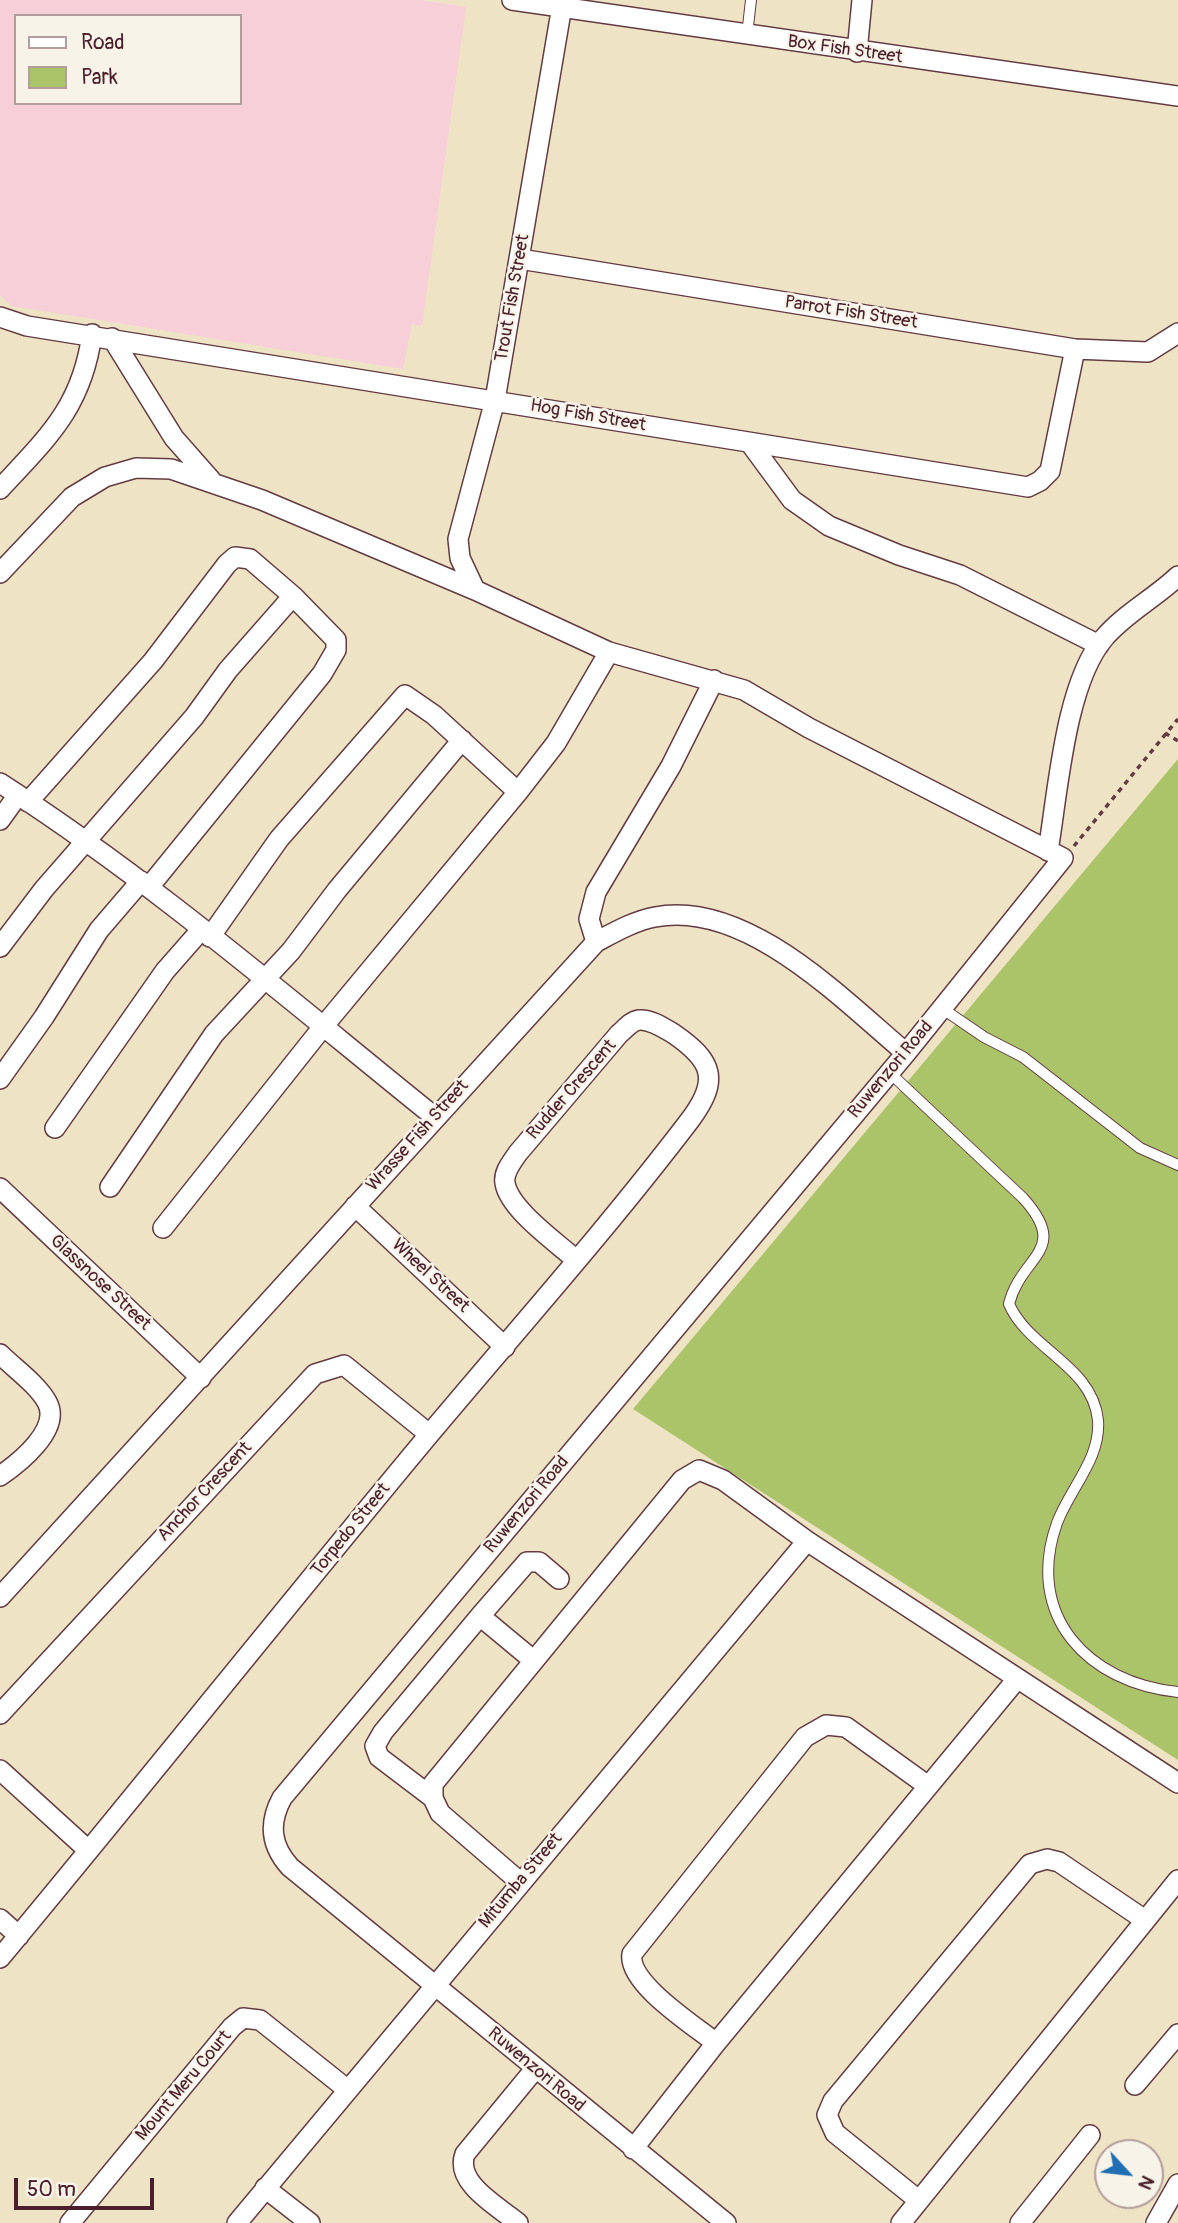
<!DOCTYPE html>
<html>
<head>
<meta charset="utf-8">
<style>
  body { margin:0 }
  #map { position:relative; width:1178px; height:2223px; overflow:hidden; background:#efe3c6; font-family:Pangolin,sans-serif }
  canvas { display:block }
  .legend { position:absolute; left:14px; top:14px; width:228px; height:91px; box-sizing:border-box; background:#f7f3e8; border:2px solid #b29e9c; margin:0; padding:9px 12px; list-style:none; font-size:21px; color:#4a1f2b }
  .legend li { display:flex; align-items:center; gap:14px; height:35px }
  .legend b { width:35px; border:2px solid #b29e9c }
  .north { position:absolute; left:1094px; top:2139px; width:70px; height:70px; box-sizing:border-box; background:#f7f3e8; border:2px solid #b29e9c; border-radius:50%; rotate:117deg; font-size:19px; font-weight:700; line-height:28px; text-align:center; color:#4a1f2b }
  .north::after { content:''; display:block; margin:auto; width:24px; height:32px; background:#1f6fb2; clip-path:polygon(50% 0,100% 100%,50% 72%,0 100%) }
  .scale { position:absolute; left:14px; top:2178px; width:140px; height:32px; box-sizing:border-box; border:4px solid #4a1f2b; border-top:0; padding-left:9px; font-size:21px; line-height:24px; white-space:nowrap; color:#4a1f2b; -webkit-text-stroke:5px #f7f3e8; paint-order:stroke }
</style>
</head>
<body>
<div id="map">
<canvas width="1178" height="2223"></canvas>
<ul class="legend">
<li><b style="height:9px;background:#fff"></b>Road</li>
<li><b style="height:19px;background:#abc469"></b>Park</li>
</ul>
<div class="north">N</div>
<div class="scale">50 m</div>
</div>
<script>
const ctx = document.querySelector('canvas').getContext('2d');
ctx.lineJoin = 'round';
function fill(path, color) {
  ctx.fillStyle = color;
  ctx.fill(path, 'evenodd');
}
function stroke(path, color, width, dash) {
  ctx.strokeStyle = color;
  ctx.lineWidth = width;
  ctx.lineCap = dash ? 'butt' : 'round';
  ctx.setLineDash(dash || []);
  ctx.stroke(path);
}
function write(font, color, halo, rows, align = 'center') {
  ctx.font = font + ' Pangolin,sans-serif';
  ctx.lineWidth = 5;
  ctx.setLineDash([]);
  ctx.textBaseline = 'middle';
  ctx.strokeStyle = halo;
  ctx.fillStyle = color;
  for (const [text, x, y, turn = 0] of rows) {
    ctx.save();
    ctx.translate(x, y);
    ctx.rotate((+turn || 0) * Math.PI / 180);
    ctx.textAlign = isNaN(turn) ? turn : align;
    if (halo) ctx.strokeText(text, 0, 0);
    ctx.fillText(text, 0, 0);
    ctx.restore();
  }
}
const built = new Path2D(`
  M0 0H421L466 7 422 326 412 324 403 369 12 306 0 296ZM16 16H240V103H16Z`);
const green = new Path2D(`
  M1178 759V1760L633 1409Z`);
const path = new Path2D(`
  M1165 733 1178 741
  M1074 846 1178 719`);
const lane = new Path2D(`
  M747 35 751 0
  M943 1009 984 1037 1023 1057 1140 1148 1178 1165
  M890 1073 1023 1198C1071 1251 1021 1255 1009 1304 1029 1350 1092 1365 1098 1420 1101 1459 1070 1488 1057 1523 1024 1616 1088 1683 1178 1692`);
const street = new Path2D(`
  M512 0 1178 96
  M857 52 862 0
  M520 259 1075 349 1148 352 1178 333
  M0 317 27 326 1028 487 1040 481 1050 471 1075 349
  M112 338 174 438 211 480
  M750 443 792 500 829 526 899 555 960 575 1099 645
  M0 489C48 437 82 407 92 334
  M0 573 72 497 105 477 136 468 171 469 262 500 475 590 609 652 744 690 809 728 1063 858 906 1053 282 1798C268 1824 271 1846 290 1867L726 2223
  M475 590 460 558 458 539 495 400 563 0
  M0 783C154 882 293 1003 436 1118
  M28 802 153 661 227 564 235 557 250 559 293 596 336 640V650L322 674 149 887
  M0 820 18 795
  M1048 851C1058 792 1065 684 1104 638 1124 614 1155 598 1178 576
  M210 937 279 839 405 695 434 715 518 792
  M596 942 589 919 596 892 671 766 714 680
  M0 947 44 889 194 717 228 670 293 596
  M0 1079 44 1017 99 930 141 881
  M55 1128 165 971 201 930
  M110 1187 214 1034 291 951 337 890 462 740
  M0 1188 201 1378
  M355 1206 505 1347
  M163 1228 322 1028 518 792 556 743 609 652
  M0 1354C15 1369 37 1384 47 1402 62 1429 19 1463 0 1476
  M0 1597 596 942C615 932 634 921 655 917 746 899 843 1000 906 1053
  M533 1660 480 1616 527 1562H539L559 1579
  M0 1714 315 1374 344 1365 429 1434
  M0 1770 88 1850
  M433 1798 379 1757 375 1746 383 1732 480 1616
  M520 1882 440 1813 433 1798V1784L682 1480 699 1470 723 1480 807 1541 1178 1783
  M0 1919 19 1936
  M0 1958C144 1785 284 1609 428 1436 516 1331 607 1229 690 1120 720 1080 713 1061 674 1034 664 1028 651 1019 639 1020 631 1021 625 1029 619 1034L518 1153C512 1162 503 1172 505 1183 509 1209 556 1242 575 1259
  M716 2043C695 2026 627 1983 632 1954L805 1737 826 1725 846 1727 928 1786
  M1135 2085 1178 2034
  M633 2149 716 2043 1017 1679
  M265 2188 310 2223
  M917 2199 835 2133 827 2115 833 2101 1030 1864 1047 1859 1059 1862 1145 1920
  M70 2223 232 2027 243 2018 260 2020 348 2090
  M237 2223 807 1541
  M518 2223C499 2207 454 2183 465 2154L535 2069
  M901 2223 1178 1880
  M1020 2223 1090 2135
  M1156 2223 1178 2184`);
const streetNames = [
  ["Box Fish Street",845,50,8],
  ["Trout Fish Street",513,298,-80],
  ["Parrot Fish Street",851,313,9],
  ["Hog Fish Street",588,416,10],
  ["Ruwenzori Road",891,1070,-50],
  ["Rudder Crescent",572,1090,-49],
  ["Wrasse Fish Street",418,1136,-48],
  ["Wheel Street",430,1276,43],
  ["Glassnose Street",100,1283,43],
  ["Anchor Crescent",205,1492,-47],
  ["Ruwenzori Road",527,1505,-50],
  ["Torpedo Street",351,1530,-51],
  ["Mitumba Street",521,1881,-50],
  ["Ruwenzori Road",536,2070,40],
  ["Mount Meru Court",184,2086,-50]
];
fill(built, '#f6cfd9');
fill(green, '#abc469');
stroke(lane, '#633c42', 12);
stroke(street, '#633c42', 22);
stroke(path, '#633c42', 3.5, [5, 5]);
stroke(lane, '#fff', 10);
stroke(street, '#fff', 19);
write('18px', '#4a1f2b', '#f7f3e8', streetNames);
</script>
</body>
</html>
